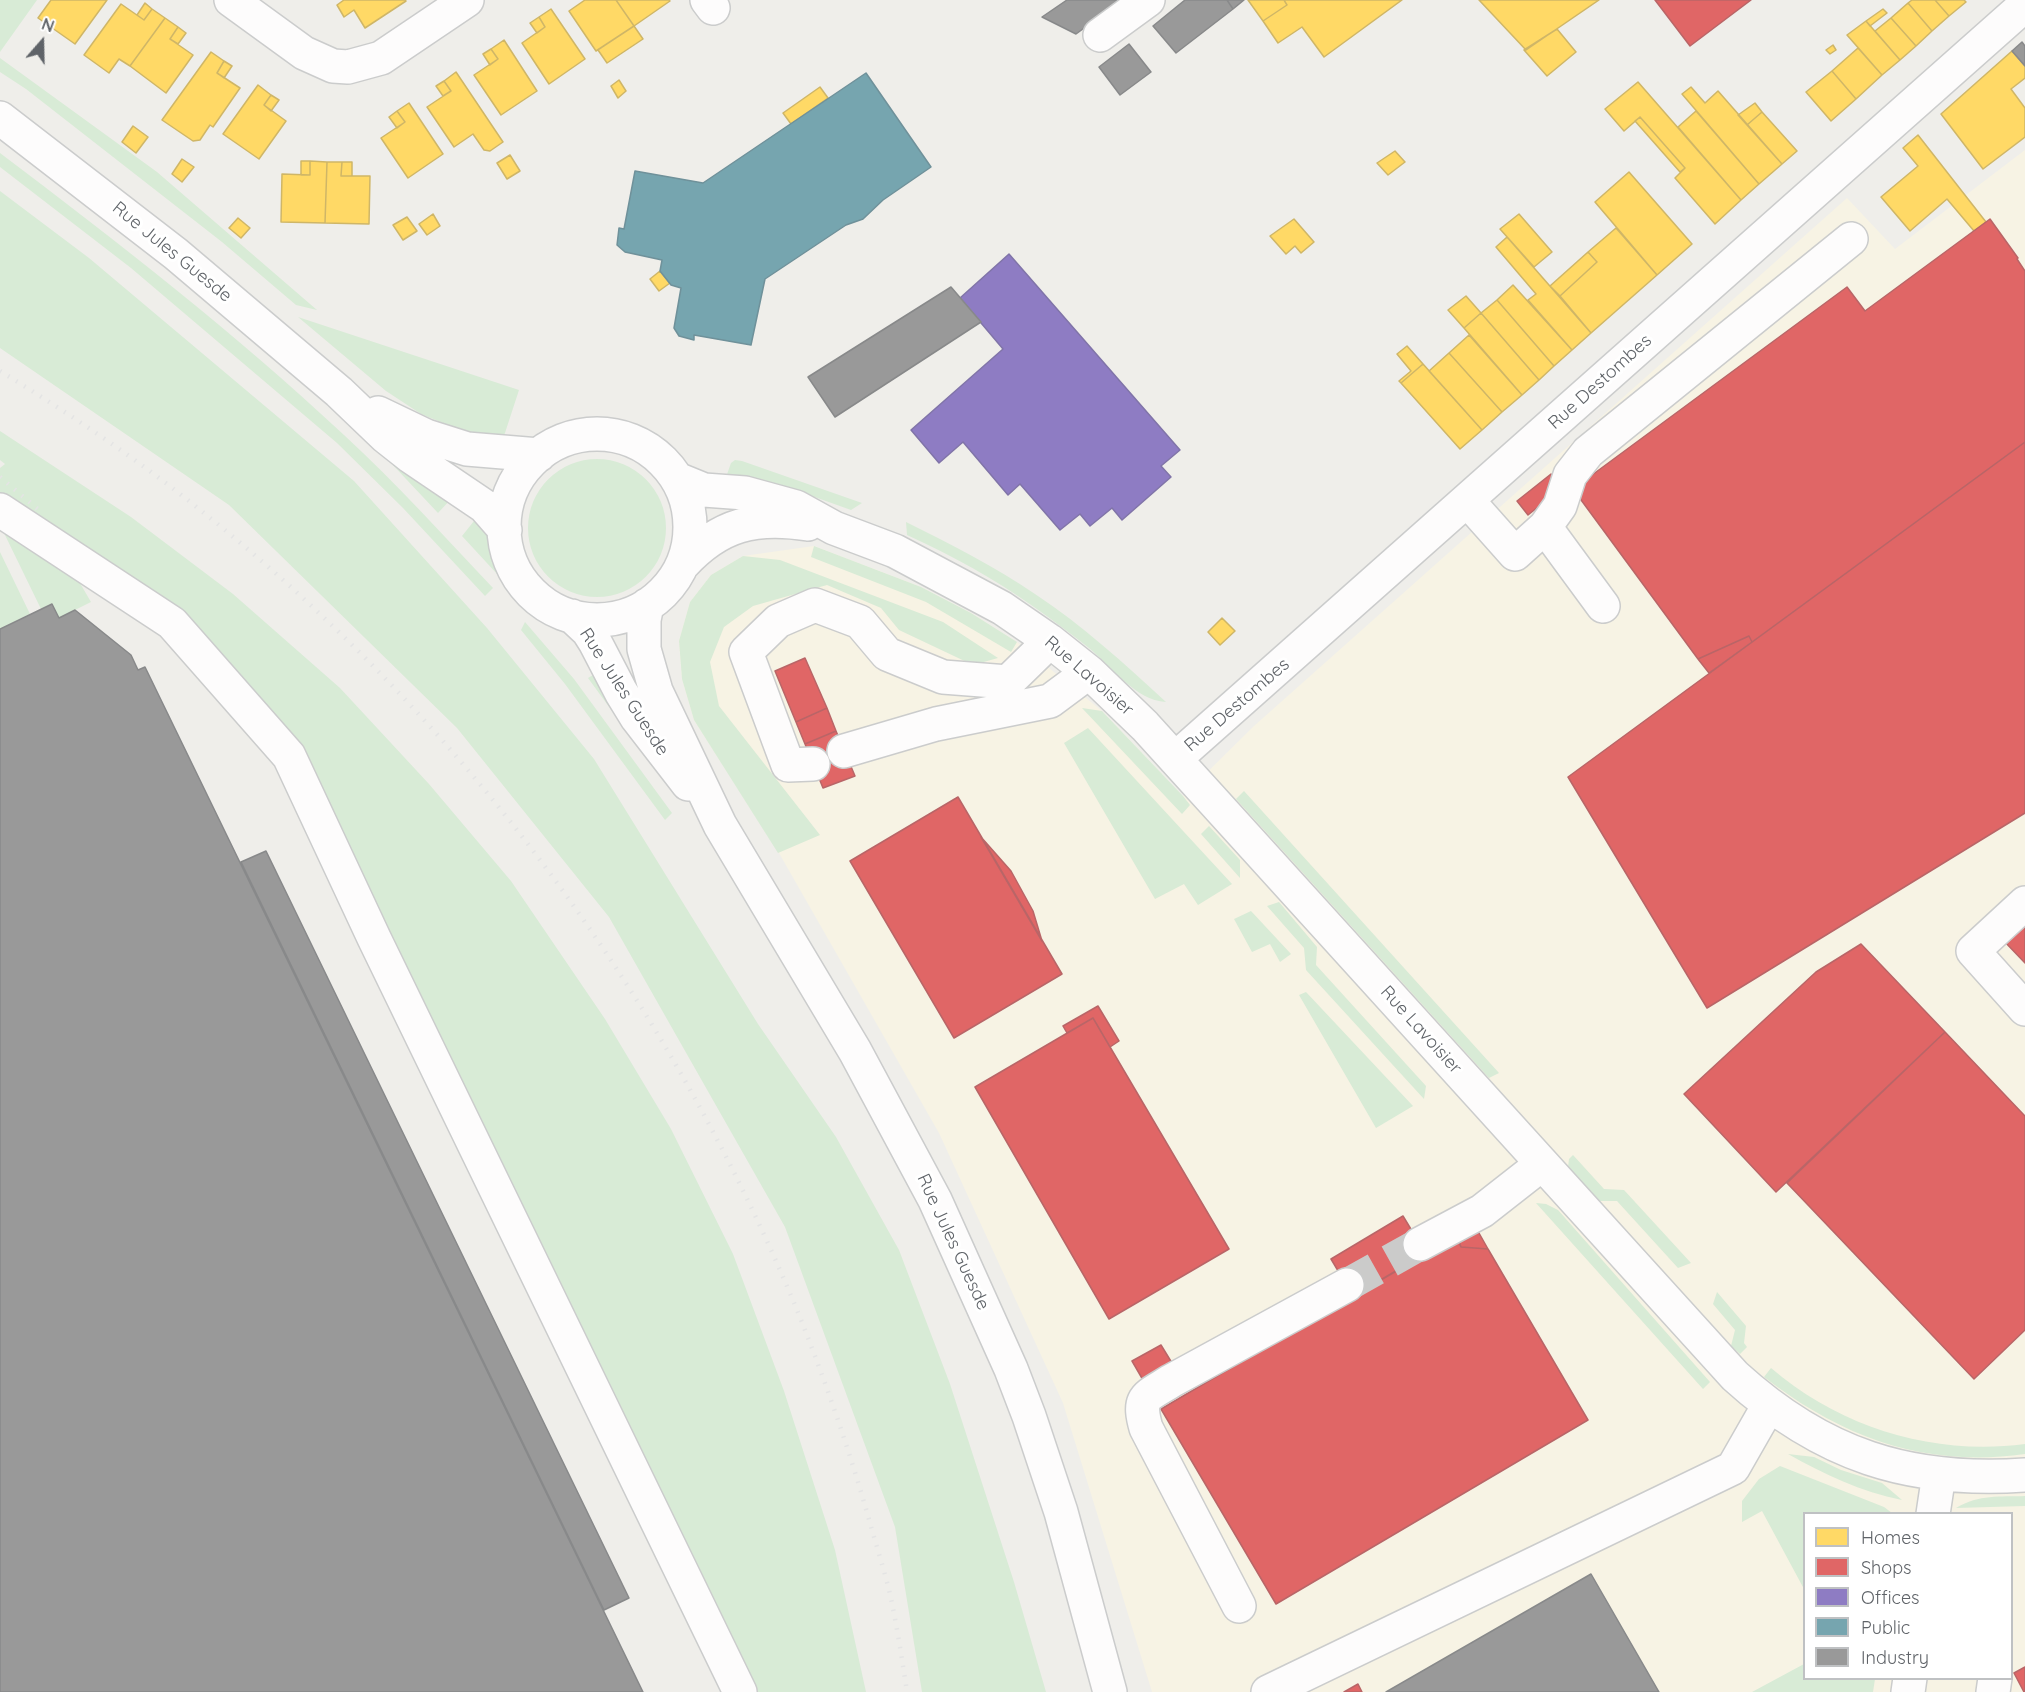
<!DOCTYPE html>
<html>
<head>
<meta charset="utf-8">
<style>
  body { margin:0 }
  #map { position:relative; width:2025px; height:1692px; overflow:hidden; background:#efeeea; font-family:Quicksand,sans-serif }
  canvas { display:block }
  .legend { position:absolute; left:1803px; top:1512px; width:210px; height:168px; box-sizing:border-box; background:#fff; border:2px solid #bfc1c3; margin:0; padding:8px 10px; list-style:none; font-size:18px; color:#5f6368 }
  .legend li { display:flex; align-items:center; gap:12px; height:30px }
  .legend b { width:30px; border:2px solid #bfc1c3 }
  .north { position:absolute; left:12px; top:12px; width:60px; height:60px; -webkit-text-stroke:4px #fff; paint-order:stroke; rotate:20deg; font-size:16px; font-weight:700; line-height:24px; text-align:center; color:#5f6368 }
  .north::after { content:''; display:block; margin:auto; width:21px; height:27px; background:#5f6368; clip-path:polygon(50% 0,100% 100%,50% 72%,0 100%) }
</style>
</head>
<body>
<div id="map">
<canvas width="2025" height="1692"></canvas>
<ul class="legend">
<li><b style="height:16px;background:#ffd966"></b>Homes</li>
<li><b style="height:16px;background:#e06666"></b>Shops</li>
<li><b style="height:16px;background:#8e7cc3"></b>Offices</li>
<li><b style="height:16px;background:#76a5af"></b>Public</li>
<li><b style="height:16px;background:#999"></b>Industry</li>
</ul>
<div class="north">N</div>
</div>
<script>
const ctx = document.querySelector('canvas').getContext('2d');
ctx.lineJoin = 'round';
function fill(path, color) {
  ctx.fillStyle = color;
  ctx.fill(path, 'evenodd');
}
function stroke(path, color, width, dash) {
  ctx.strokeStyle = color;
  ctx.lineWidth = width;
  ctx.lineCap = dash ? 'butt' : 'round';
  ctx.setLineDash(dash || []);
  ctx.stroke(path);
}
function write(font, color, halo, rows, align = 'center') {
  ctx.font = font + ' Quicksand,sans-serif';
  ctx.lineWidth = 6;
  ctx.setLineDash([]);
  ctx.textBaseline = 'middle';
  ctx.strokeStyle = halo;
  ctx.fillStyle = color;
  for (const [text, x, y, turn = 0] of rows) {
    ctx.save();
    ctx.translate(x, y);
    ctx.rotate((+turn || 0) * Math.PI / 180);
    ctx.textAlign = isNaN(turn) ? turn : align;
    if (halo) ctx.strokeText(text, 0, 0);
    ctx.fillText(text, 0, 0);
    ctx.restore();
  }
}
const commercial = new Path2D(`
  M2025 150V1692H1152L1063 1403 939 1133 779 853 694 720 682 679 679 641 690 602 711 575 743 556 814 546 921 587 971 613 1017 642 1102 711 1183 796 1254 726 1847 198 1895 249ZM1804 1514H2012V1678H1804Z`);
const green = new Path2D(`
  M0 0H37L0 52Z
  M0 58 157 172 317 310 296 305 222 242 26 89 0 72Z
  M0 153C118 242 236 334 344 435 396 483 444 536 493 588L485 596 403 508 337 443 131 268 0 167Z
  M0 191 89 258 354 481 487 628 594 759 758 1024 836 1137 899 1250 950 1384 1014 1582 1046 1692H922L895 1527 785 1227 609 917 457 728 229 505 0 348Z
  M298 317 519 390 503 439 480 438 421 414 386 391Z
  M0 431 131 517 233 594 340 688 429 784 511 881 605 1019 671 1129 733 1254 784 1391 835 1550 866 1692H756L295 744 0 495V468L5 464 0 460Z
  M375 446 452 498 438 513Z
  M528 528a69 69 0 1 1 138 0a69 69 0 1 1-138 0Z
  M735 460 742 461 862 503 851 510 798 491 725 480 731 463Z
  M478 516 487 530 498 575 462 536Z
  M906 522C950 544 994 566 1035 594 1082 625 1125 664 1166 702 1135 700 1112 667 1089 648 1071 634 1053 620 1034 607 995 579 951 555 907 535Z
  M9 530 77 578 91 602 59 618 52 604 41 609 4 533Z
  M814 546 921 587 971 613 1017 642 1011 652 926 602 811 557Z
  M0 552 30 614 0 629Z
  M743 556 780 560 943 622 998 658 973 665 899 630 881 608 827 585 753 606 724 627 710 662 719 706 820 835 778 853 694 720 682 679 679 641 690 602 711 575Z
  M525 622 574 679 672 813 665 820 565 684 521 630Z
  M598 672 655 770 588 678Z
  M1082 708 1102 711 1183 796 1190 805 1182 814Z
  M1088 728 1232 884 1198 905 1184 884 1155 899 1064 743Z
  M1244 791 1499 1073 1489 1078 1236 799Z
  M1209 826 1240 860V878L1201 834Z
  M1279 902 1317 947 1316 965 1426 1086 1424 1099 1306 970 1304 948 1267 906Z
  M1251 911 1291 954 1280 962 1270 944 1252 952 1234 919Z
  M1306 992 1413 1106 1376 1128 1299 995Z
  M1573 1155 1604 1189 1624 1190 1691 1263 1678 1268 1617 1201H1600L1568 1167 1569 1159Z
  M1536 1203 1546 1204 1558 1210 1710 1382 1703 1389Z
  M1717 1292 1746 1326 1744 1343 1747 1347 1740 1354 1731 1346 1735 1330 1713 1304Z
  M1771 1368C1841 1428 1934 1456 2025 1444V1454C1925 1468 1843 1438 1764 1377Z
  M1788 1454 1814 1457 1841 1470 1882 1483 1902 1500C1861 1492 1824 1474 1788 1454Z
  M1780 1466 1884 1507 1892 1513 1804 1514V1589L1762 1511 1742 1522V1501L1759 1479Z
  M2025 1496V1506L1956 1508C1980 1494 1999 1497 2025 1496Z
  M1804 1664V1678L1875 1679 1873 1692H1752Z`);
const homes = new Path2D(`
  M51 0H107L75 44 38 18Z
  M344 0H405L406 1 365 28 354 10 344 17 337 5Z
  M585 0H616L634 26 596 51 569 11Z
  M616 0H669L670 1 634 26Z
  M1248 0H1284L1287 5 1263 21Z
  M1284 0H1402L1324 57 1302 27 1278 43 1263 21 1287 5Z
  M1479 0H1599L1526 50Z
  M1912 0H1935L1949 16 1932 31 1908 3Z
  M1935 0H1964L1966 2 1949 16Z
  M145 3 152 9 144 20 137 15Z
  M1908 3 1932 31 1916 46 1891 18Z
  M121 4 144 20 152 9 165 18 130 66 119 59 109 73 84 55Z
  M551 9 585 59 549 84 522 43 545 27 539 17Z
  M1883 9 1887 13 1870 26 1866 21Z
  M539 17 545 27 537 33 530 23Z
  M165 18 178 27 170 39 193 55 166 93 130 66Z
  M1891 18 1916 46 1900 60 1875 31Z
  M1866 21 1900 60 1882 75 1847 35Z
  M634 26 643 39 607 63 598 50Z
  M178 27 186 33 178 44 170 39Z
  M1557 29 1576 52 1547 76 1524 50Z
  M504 40 537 91 501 115 474 75 498 59 491 49Z
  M1833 45 1836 50 1830 54 1826 50Z
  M1858 48 1882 75 1856 99 1832 71Z
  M491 49 498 59 490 65 483 54Z
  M2012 51 2025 66V78L2011 89 2025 108V137L1983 169 1941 114Z
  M211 52 224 61 217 73 240 88 213 127 210 125 200 140 193 141 162 120Z
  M224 61 232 66 224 78 217 73Z
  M1832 71 1856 99 1831 121 1806 92Z
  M456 72 503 142 490 151 484 150 473 134 454 147 427 107 451 91 444 81Z
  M619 80 626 91 618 98 611 86Z
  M444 81 451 91 443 96 436 86Z
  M1638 82 1741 200 1715 224 1675 178 1685 168 1640 117 1624 131 1605 109Z
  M258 85 271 95 264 105 286 121 259 159 223 134Z
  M820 87 828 98 791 124 783 113Z
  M1691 87 1705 103 1718 91 1782 164 1759 184 1682 94Z
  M271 95 279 100 271 111 264 105Z
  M409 103 443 154 408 178 381 138 405 122 397 111Z
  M1755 103 1762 112 1747 125 1738 115Z
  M397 111 405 122 397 128 389 117Z
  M1696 111 1759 184 1741 200 1678 127Z
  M1762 112 1797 151 1782 164 1747 125Z
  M1640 117 1685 168 1680 172 1635 121Z
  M133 126 148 137 136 153 122 142Z
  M1918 135 1986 222 1974 231 1947 199 1910 231 1881 197 1918 166 1903 148Z
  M1395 151 1405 162 1388 175 1377 163Z
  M510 155 520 171 507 179 497 163Z
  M182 159 194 167 182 182 172 174Z
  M301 161H310V175H301Z
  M310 161 327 162 325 223 281 222 282 174 310 175Z
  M327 162H342L341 176H370L369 224 325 223Z
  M342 162H352V176H341Z
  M1629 172 1692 244 1657 275 1595 202Z
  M433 214 440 226 427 235 419 224Z
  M1519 214 1552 252 1534 267 1500 229Z
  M407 217 417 231 403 240 393 225Z
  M238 218 250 228 241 238 229 228Z
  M1294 219 1314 242 1301 253 1295 246 1286 254 1270 236Z
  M1616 228 1657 275 1591 333 1560 296 1597 262 1588 252Z
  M1507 237 1591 333 1572 350 1528 300 1536 294 1496 247Z
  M1588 252 1597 262 1560 296 1550 286Z
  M660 271 670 283 659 291 650 279Z
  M1513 285 1572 350 1554 366 1497 300Z
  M1466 296 1481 313 1464 328 1448 310Z
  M1497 300 1554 366 1539 380 1481 313Z
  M1481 313 1539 380 1522 395 1464 328Z
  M1469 335 1522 395 1502 412 1449 353Z
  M1407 346 1423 364 1401 383 1399 381 1411 371 1397 354Z
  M1449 353 1502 412 1482 430 1429 371Z
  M1423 364 1482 430 1460 449 1401 383Z
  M1222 618 1235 631 1220 645 1208 632Z`);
const shops = new Path2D(`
  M1655 0H1751L1690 46Z
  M1990 219 2018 258 2017 259 2025 271V442L1752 642 1749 636 1698 659 1573 489 1847 287 1865 311Z
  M2025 442V813L1707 1008 1568 777Z
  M1551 474 1562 488 1528 515 1517 501Z
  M1749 636 1752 642 1709 673 1698 659Z
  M805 658 827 708 796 722 775 671Z
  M827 708 836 731 805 744 796 722Z
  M836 731 855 776 823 788 805 744Z
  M958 797 1062 974 954 1038 850 861Z
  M981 837 1011 871 1033 911 1042 941Z
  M2025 919V963L2003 940Z
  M1861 944 1945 1032 1776 1192 1684 1094 1816 972Z
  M1098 1006 1119 1041 1110 1047 1093 1018 1067 1033 1063 1026Z
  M1093 1018 1229 1249 1109 1319 975 1087Z
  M1945 1032 2025 1116V1330L1974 1379 1787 1183Z
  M1403 1216 1426 1254 1353 1296 1331 1259Z
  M1475 1226 1488 1249 1461 1247 1457 1236Z
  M1454 1232 1461 1247 1488 1249 1588 1420 1276 1604 1161 1409 1440 1245Z
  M1161 1345 1172 1363 1143 1380 1132 1361Z
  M2025 1667V1692H2024L2014 1673Z
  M1358 1684 1362 1692H1344Z`);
const offices = new Path2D(`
  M1009 254 1180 450 1161 466 1171 477 1122 520 1112 508 1090 526 1080 514 1060 530 1020 484 1008 495 963 442 939 463 911 430 1003 349 960 298Z`);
const public = new Path2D(`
  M866 73 931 167 883 200 863 219 846 225 765 279 751 345 694 335V340L679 336 674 328 681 288 671 285 660 271 662 260 625 252 617 245 619 228 624 229 635 171 703 183Z`);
const industry = new Path2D(`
  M1067 0H1123L1076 34 1042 17Z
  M1185 0H1227L1233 9 1176 53 1153 26Z
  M1227 0H1244L1233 9Z
  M2022 42 2025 46V66L2012 51Z
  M1129 44 1151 72 1120 95 1099 67Z
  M951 287 981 322 835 417 808 377Z
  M52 604 59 618 75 610 131 655 138 670 145 667 643 1692H0V629Z
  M266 851 629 1598 604 1610 241 862Z
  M1591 1574 1659 1692H1386Z`);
const minorTunnel = new Path2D(`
  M1347 1285 1420 1244`);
const minor = new Path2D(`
  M231 0 304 53 333 66 348 67 381 58 467 0
  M707 0 713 8
  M1100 35 1148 0
  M0 118 176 254 339 392 386 437 410 456 484 506 505 530
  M378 413 426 436 467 449 539 455
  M504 527a93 93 0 1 1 186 0a93 93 0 1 1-186 0Z
  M677 479 704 490 745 493 796 507 834 528 895 551 1002 608 1050 641 1089 672 1145 726 1215 803 1735 1376C1822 1455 1909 1483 2025 1475
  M1467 500 1515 554 1545 527 1560 506 1570 475 1588 452 1851 239
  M0 510 172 623 289 756 374 938 740 1692
  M1545 527 1603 606
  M683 564C720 524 755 516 808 524
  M647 605 644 620V649L656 691 720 825 855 1051 935 1200 1011 1369 1029 1416 1061 1512 1110 1692
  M572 616 588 631 595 642 621 692 637 718 688 784
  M844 751 936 724 1050 701 1089 672
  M1175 759 2025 5
  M813 764 788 765 746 652 778 621 815 605 860 622 887 654 943 677 1008 682 1050 641
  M2025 903 1973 951 2025 1009
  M1420 1244 1482 1211 1542 1164
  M1933 1514 1939 1474
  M1239 1606 1146 1428C1137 1396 1146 1397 1171 1381L1347 1285
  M1268 1692 1733 1468 1769 1405
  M1908 1692 1910 1678
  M1993 1692 1995 1678`);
const rail = new Path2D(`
  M0 371C70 414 140 461 204 513 466 723 669 1001 797 1310 826 1382 851 1455 872 1530 878 1551 885 1573 890 1594 897 1626 902 1659 907 1692
  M0 477 40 511`);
const streetNames = [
  ["Rue Jules Guesde",172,252,39],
  ["Rue Destombes",1600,382,-42],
  ["Rue Lavoisier",1089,676,41],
  ["Rue Jules Guesde",624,692,57],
  ["Rue Destombes",1237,705,-41],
  ["Rue Lavoisier",1421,1030,48],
  ["Rue Jules Guesde",953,1242,65]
];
fill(commercial, '#f7f3e4');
fill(green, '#d8ebd6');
fill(homes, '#ffd966');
stroke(homes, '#cfb667', 1.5);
fill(shops, '#e06666');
stroke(shops, '#b96567', 1.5);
fill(offices, '#8e7cc3');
stroke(offices, '#8074a8', 1.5);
fill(public, '#76a5af');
stroke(public, '#6f919a', 1.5);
fill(industry, '#999');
stroke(industry, '#88898a', 1.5);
stroke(minorTunnel, '#cbcbca', 33, [33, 16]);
stroke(minor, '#cbcccc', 36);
stroke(minor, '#fdfcfc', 33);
stroke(rail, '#e4e4e4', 4.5, [1.5, 8]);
write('18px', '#5f6368', '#fff', streetNames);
</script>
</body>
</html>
